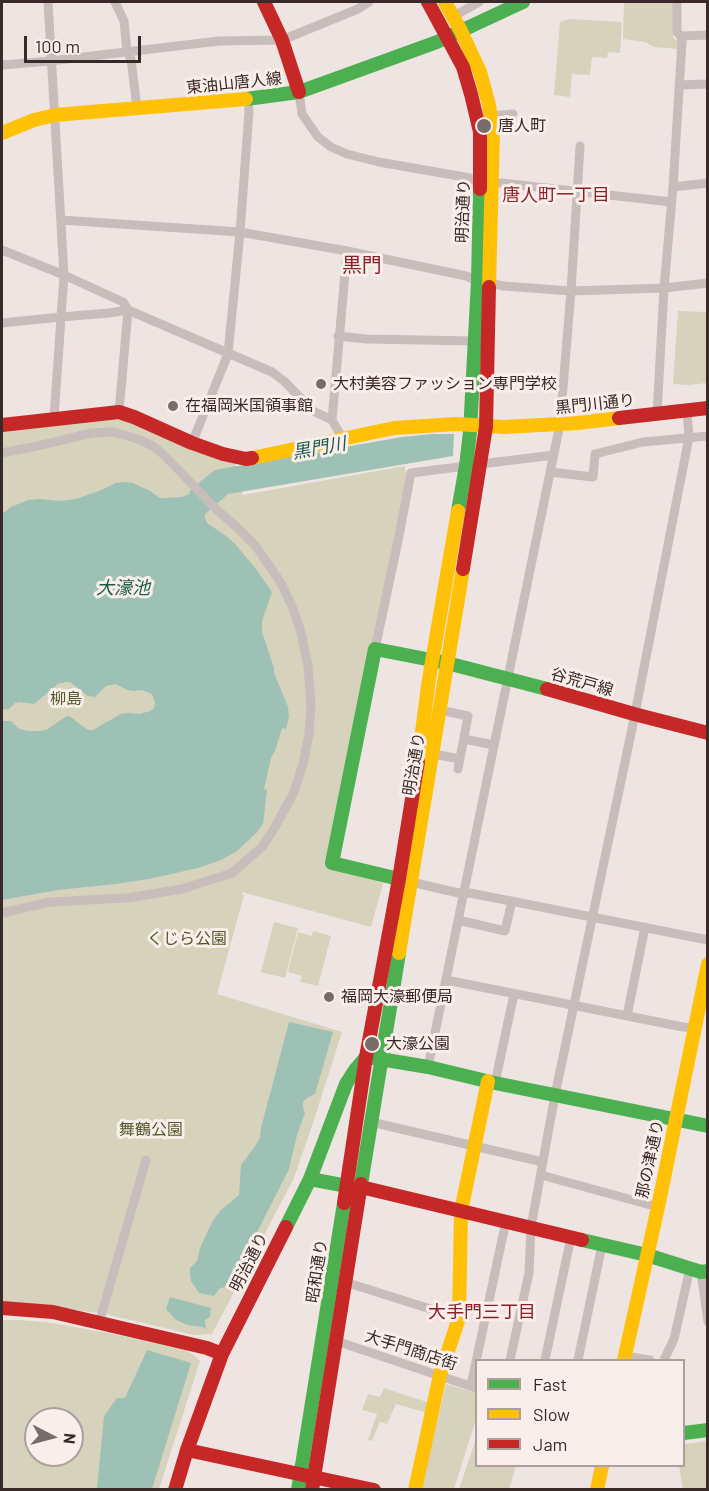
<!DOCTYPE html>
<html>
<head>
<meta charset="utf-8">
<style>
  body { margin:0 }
  #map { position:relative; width:709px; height:1491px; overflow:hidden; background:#eee5e3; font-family:Barlow,sans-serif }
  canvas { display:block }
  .frame { position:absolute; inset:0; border:3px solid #392929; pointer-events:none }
  .legend { position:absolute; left:475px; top:1359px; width:210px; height:108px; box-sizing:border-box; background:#faeeea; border:2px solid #ad9f9d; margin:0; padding:8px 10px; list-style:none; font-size:18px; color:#392929 }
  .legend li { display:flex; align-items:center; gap:12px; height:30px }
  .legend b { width:30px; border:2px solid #ad9f9d }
  .north { position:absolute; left:24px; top:1407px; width:60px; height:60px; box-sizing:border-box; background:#faeeea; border:2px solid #ad9f9d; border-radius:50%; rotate:96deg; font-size:16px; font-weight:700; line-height:24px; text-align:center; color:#392929 }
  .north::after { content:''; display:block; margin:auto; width:21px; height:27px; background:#786b6a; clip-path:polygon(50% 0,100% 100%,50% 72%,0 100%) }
  .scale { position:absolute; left:24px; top:36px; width:117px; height:27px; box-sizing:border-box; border:3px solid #392929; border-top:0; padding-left:8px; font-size:18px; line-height:21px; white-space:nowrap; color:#392929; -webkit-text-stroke:4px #faeeea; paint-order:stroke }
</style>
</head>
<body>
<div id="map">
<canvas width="709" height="1491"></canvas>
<div class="frame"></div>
<ul class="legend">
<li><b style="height:8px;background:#4caf50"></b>Fast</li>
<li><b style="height:8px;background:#ffc107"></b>Slow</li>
<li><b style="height:8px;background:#c62828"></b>Jam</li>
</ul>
<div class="north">N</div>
<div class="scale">100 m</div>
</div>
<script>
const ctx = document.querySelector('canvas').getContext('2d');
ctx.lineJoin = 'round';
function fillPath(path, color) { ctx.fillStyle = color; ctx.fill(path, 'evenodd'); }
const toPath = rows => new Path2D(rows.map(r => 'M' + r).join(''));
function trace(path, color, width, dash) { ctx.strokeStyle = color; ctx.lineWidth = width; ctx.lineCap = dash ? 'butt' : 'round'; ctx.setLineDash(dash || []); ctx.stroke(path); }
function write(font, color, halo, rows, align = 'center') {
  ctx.font = font + ' Barlow,"Noto Sans JP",sans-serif'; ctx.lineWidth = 6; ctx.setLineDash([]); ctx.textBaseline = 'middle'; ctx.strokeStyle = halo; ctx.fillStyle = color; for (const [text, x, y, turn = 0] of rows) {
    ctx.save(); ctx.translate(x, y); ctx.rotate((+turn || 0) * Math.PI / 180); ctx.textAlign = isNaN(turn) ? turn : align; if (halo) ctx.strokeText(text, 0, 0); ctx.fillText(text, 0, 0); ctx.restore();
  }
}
fillPath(toPath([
  [624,2,674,2,673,37,678,42,678,49,654,47,645,42,623,39],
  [569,19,622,22,620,53,608,52,607,58,592,57,590,75,572,74,570,97,554,95,560,22],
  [678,311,707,312,707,383,689,385,673,384],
  [123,418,235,462,243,495,405,466,406,475,396,537,328,867,383,883,371,927,242,892,242,894,244,895,217,994,342,1032,314,1120,294,1178,212,1334,194,1335,101,1313,54,1308,2,1304,2,427,114,419,122,420],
  [274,922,298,928,285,978,261,972],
  [313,931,331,936,318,986,300,982,302,976,288,972,298,932,312,936],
  [2,1320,20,1320,53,1323,113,1334,184,1350,191,1353,200,1361,159,1489,2,1489],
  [36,1419,72,1419,72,1455,36,1455],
  [446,1384,476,1393,476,1419,454,1489,421,1490],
  [384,1388,430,1403,427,1413,396,1404,387,1424,380,1422,372,1441,368,1440,377,1414,362,1410,368,1394,380,1397],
  [476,1439,476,1466,516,1466,509,1489,459,1489],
  [707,1441,707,1489,683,1489,679,1466,684,1466,684,1444]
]), '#d6d2bc');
fillPath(toPath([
  [433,434,454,434,453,456,228,494,205,514,205,518,207,523,226,536,235,544,256,569,272,592,262,621,262,632,274,668,274,673,288,707,289,716,286,729,282,728,275,751,271,758,264,789,267,790,263,824,257,832,237,851,221,860,198,868,149,879,115,884,58,890,2,900,2,717,2,721,11,721,18,728,27,731,39,731,46,730,67,716,71,717,81,725,88,730,93,730,121,714,128,713,140,714,150,711,154,708,155,702,152,694,142,690,134,691,127,690,116,684,106,686,95,697,88,696,70,682,65,682,58,684,34,704,19,702,15,703,9,709,2,710,2,514,11,507,28,500,40,499,59,501,76,499,99,491,116,483,124,482,133,483,150,491,160,498,167,498,182,497,189,494,190,491,201,481,215,470,402,437],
  [289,1022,333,1032,315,1094,307,1098,303,1102,303,1108,305,1113,297,1135,289,1169,242,1262,233,1270,227,1286,219,1289,214,1296,199,1293,191,1281,190,1274,190,1268,197,1261,200,1248,212,1222,220,1211,239,1195,241,1165,256,1145,260,1138,261,1128],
  [170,1297,211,1308,210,1317,205,1320,206,1329,202,1327,188,1325,176,1320,166,1309],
  [147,1350,191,1363,152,1489,97,1489,104,1416,117,1398,125,1398]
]), '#9ec1b6');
trace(toPath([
  [48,2,64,275,54,418],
  [115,2,124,21,127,52,131,59,137,108],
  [454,16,479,2],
  [681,36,708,35],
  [2,65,50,61,219,41,282,40,358,9,369,2],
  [679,85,708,84],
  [299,92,302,114,318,137,331,147,347,154,379,162,470,178,480,183,502,183,671,202],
  [491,116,513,114],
  [673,187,708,183],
  [61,220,240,232,347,251,466,276,478,281,504,286,571,291,664,288,708,283],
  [2,250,64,275,123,302,128,310,119,412],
  [2,323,61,317,109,313,128,310,272,372,284,381,313,411,332,420,343,439],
  [338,336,366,339,475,341],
  [657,414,664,288,673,187,682,42,681,36,677,32,677,2],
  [332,420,347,251],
  [192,443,228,354,240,232,249,112,248,99],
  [2,453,37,446,91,433,113,432,141,440,154,447,164,455,218,511,238,528,255,545,281,583,292,606,301,632,308,666,311,706,309,734,303,764,294,792,275,827,262,847,232,873,182,889,126,898,50,902,2,913],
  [481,464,554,455],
  [550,472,593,477,595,454,643,442,708,436],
  [375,649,398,541,411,473,466,466],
  [440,710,468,716,458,769],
  [464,739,494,745],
  [433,754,460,759],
  [411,882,463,894,470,893,708,940],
  [458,920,505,931,512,901],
  [446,980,683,1027,695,1028],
  [627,1016,645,927],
  [428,1067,560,424,571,291,580,146],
  [495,1083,514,994],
  [371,1122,543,1162],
  [541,1175,658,1207],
  [701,1272,708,1322],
  [345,1282,459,1318],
  [99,1323,146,1160],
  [336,1341,476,1388],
  [625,1356,650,1360],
  [510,1360,529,1273,531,1227,555,1095,633,724,689,437,687,411],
  [545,1360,571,1237],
  [578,1360,602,1245],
  [664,1360,674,1339,690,1268],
  [471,1385,506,1221]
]), '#c8bdbb', 9);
trace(toPath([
  [246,99,299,92,437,42,523,2],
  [458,511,466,466,470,432,478,281,480,189],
  [399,879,332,863,375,649,447,663,547,689],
  [374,1058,428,1067,495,1083,708,1126],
  [310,1179,347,1186],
  [361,1184,399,953],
  [286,1227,310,1179,346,1084,355,1070,366,1057],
  [582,1240,647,1255,701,1272,708,1271],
  [684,1433,708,1430],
  [298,1490,344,1203]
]), '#4caf50', 14);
trace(toPath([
  [445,2,461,31,480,72,489,105,493,131,489,287],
  [2,133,34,120,55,115,246,99],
  [252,458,394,428,456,424,504,427,578,423,619,418],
  [418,762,429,679,458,511],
  [399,953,463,569],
  [624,1360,658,1207,708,964],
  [415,1490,440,1375,459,1318,461,1211,488,1081],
  [597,1490,602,1466]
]), '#ffc107', 14);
trace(toPath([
  [264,2,282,40,299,92],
  [428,2,463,67,471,94,480,132,480,189],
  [619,418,708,408],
  [2,425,119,412,134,417,192,443,223,454,246,459,252,458],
  [463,569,486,427,489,287],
  [547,689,634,714,708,733],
  [361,1187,582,1240],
  [344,1203,366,1057,399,879,418,762],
  [2,1308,53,1312,207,1348,222,1354],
  [187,1450,374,1490],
  [175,1490,187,1450,222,1354,286,1227],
  [312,1490,361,1184]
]), '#c62828', 14);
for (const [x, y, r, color] of [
  [484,126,8,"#786b6a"],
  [321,384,6,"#786b6a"],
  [173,406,6,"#786b6a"],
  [329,997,6,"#786b6a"],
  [372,1044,8,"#786b6a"]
]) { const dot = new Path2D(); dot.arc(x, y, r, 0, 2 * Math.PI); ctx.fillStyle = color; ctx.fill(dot); trace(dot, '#faeeea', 2); }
write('16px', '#392929', '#faeeea', [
  ["東油山唐人線",234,83,-6],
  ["明治通り",463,211,-88],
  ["黒門川通り",595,404,-6],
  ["谷荒戸線",582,682,16],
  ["明治通り",414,764,-80],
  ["那の津通り",650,1159,-78],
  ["明治通り",249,1262,-63],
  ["昭和通り",317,1271,-81],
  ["大手門商店街",411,1350,18]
]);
write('16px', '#392929', '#faeeea', [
  ["唐人町",498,126],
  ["大村美容ファッション専門学校",333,384],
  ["在福岡米国領事館",185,406],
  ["福岡大濠郵便局",341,997],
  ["大濠公園",386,1044]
], 'left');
write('16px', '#55582c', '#faeeea', [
  ["柳島",66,699],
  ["くじら公園",187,939],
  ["舞鶴公園",151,1130]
]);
write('18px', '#892028', '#faeeea', [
  ["唐人町一丁目",556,195],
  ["大手門三丁目",482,1312]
]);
write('italic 18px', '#1d5b4c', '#faeeea', [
  ["黒門川",319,448,-10],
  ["大濠池",123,588]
]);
write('20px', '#892028', '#faeeea', [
  ["黒門",362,265]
]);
</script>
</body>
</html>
